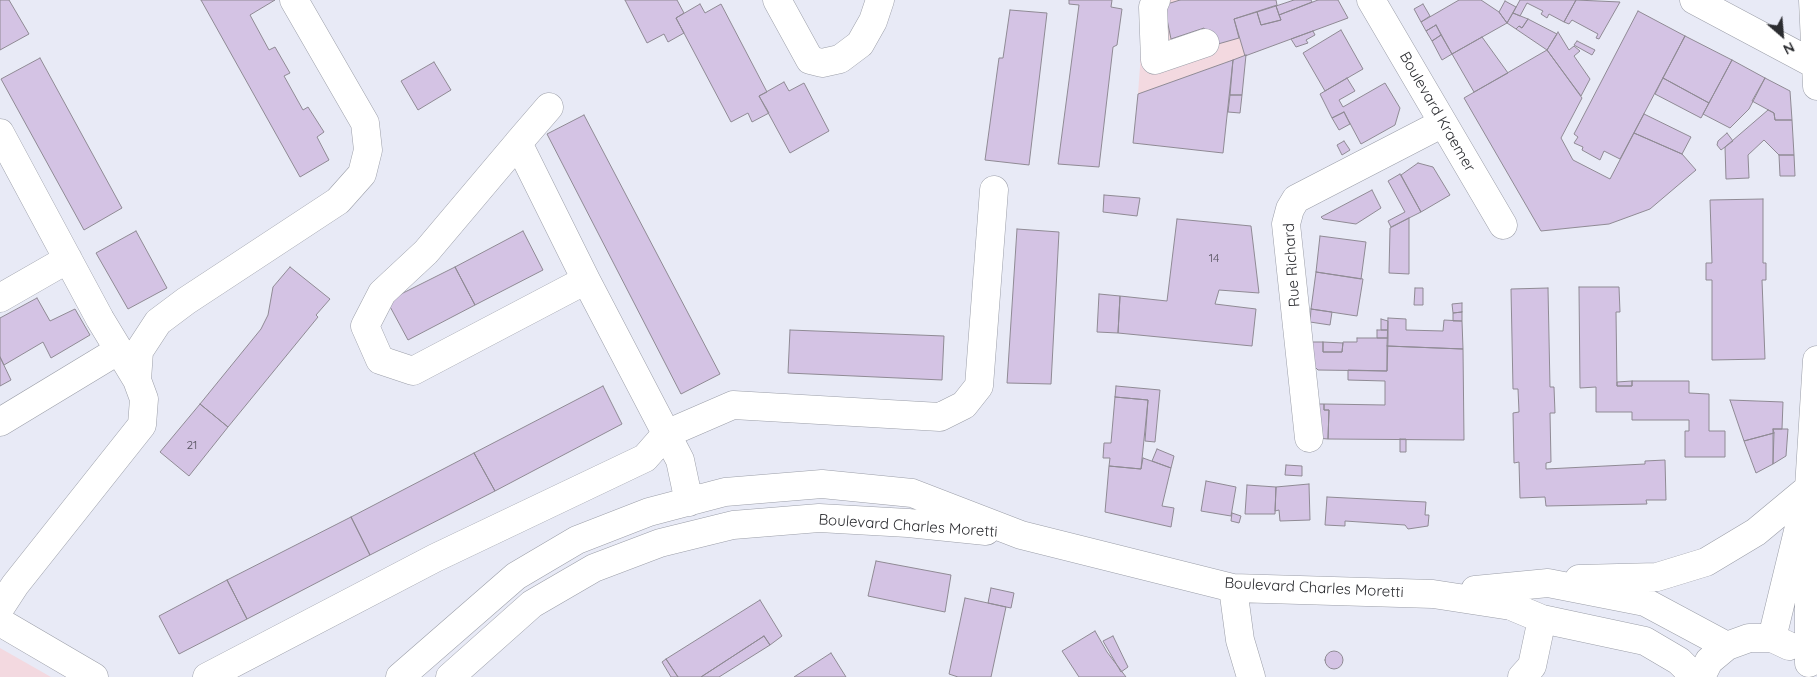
<!DOCTYPE html>
<html>
<head>
<meta charset="utf-8">
<style>
  body { margin:0 }
  #map { position:relative; width:1817px; height:677px; overflow:hidden; background:#e8eaf6; font-family:Quicksand,sans-serif }
  canvas { display:block }
  .north { position:absolute; left:1757px; top:10px; width:50px; height:50px; -webkit-text-stroke:4px #fff; paint-order:stroke; rotate:153deg; font-size:14px; font-weight:700; line-height:20px; text-align:center; color:#2b2c30 }
  .north::after { content:''; display:block; margin:auto; width:18px; height:22px; background:#2b2c30; clip-path:polygon(50% 0,100% 100%,50% 72%,0 100%) }
</style>
</head>
<body>
<div id="map">
<canvas width="1817" height="677"></canvas>
<div class="north">N</div>
</div>
<script>
const ctx = document.querySelector('canvas').getContext('2d');
ctx.lineJoin = 'round';
function fillPath(path, color) { ctx.fillStyle = color; ctx.fill(path, 'evenodd'); }
const toPath = rows => new Path2D(rows.map(r => 'M' + r).join(''));
function trace(path, color, width, dash) { ctx.strokeStyle = color; ctx.lineWidth = width; ctx.lineCap = dash ? 'butt' : 'round'; ctx.setLineDash(dash || []); ctx.stroke(path); }
function write(font, color, halo, rows, align = 'center') {
  ctx.font = font + ' Quicksand,sans-serif'; ctx.lineWidth = 4; ctx.setLineDash([]); ctx.textBaseline = 'middle'; ctx.strokeStyle = halo; ctx.fillStyle = color; for (const [text, x, y, turn = 0] of rows) {
    ctx.save(); ctx.translate(x, y); ctx.rotate((+turn || 0) * Math.PI / 180); ctx.textAlign = isNaN(turn) ? turn : align; if (halo) ctx.strokeText(text, 0, 0); ctx.fillText(text, 0, 0); ctx.restore();
  }
}
fillPath(toPath([
  [1140,0,1276,0,1277,5,1234,19,1245,56,1138,94,1144,12],
  [0,648,51,677,0,677]
]), '#f3d9e0');
const building = toPath([
  [0,0,9,0,29,34,0,50,0,0],
  [201,0,275,0,250,15,269,50,275,47,290,73,284,76,303,110,308,107,324,132,317,137,329,160,300,177,201,0],
  [625,0,677,0,684,13,676,18,684,33,668,42,664,34,647,43,625,0],
  [1069,0,1112,0,1111,7,1122,9,1117,45,1113,47,1099,167,1058,164,1079,5,1069,4,1069,0],
  [1180,0,1276,0,1277,5,1234,19,1239,38,1211,46,1204,28,1171,39,1164,5,1180,0],
  [1294,0,1311,0,1312,2,1279,15,1276,6,1294,0],
  [1318,0,1338,0,1348,18,1245,56,1234,19,1257,12,1261,25,1281,20,1279,15,1318,0],
  [1459,0,1481,0,1499,12,1507,23,1452,54,1436,25,1426,31,1421,22,1459,0],
  [1520,0,1576,0,1564,22,1549,14,1547,18,1541,14,1543,11,1527,3,1520,16,1513,13,1520,0],
  [1576,0,1620,2,1599,39,1596,38,1598,34,1572,20,1569,24,1564,22,1576,0],
  [1505,1,1516,7,1507,23,1499,12,1505,1],
  [700,4,705,13,721,4,767,92,759,96,769,113,752,122,748,113,731,122,676,18,700,4],
  [1423,4,1430,16,1421,22,1414,9,1423,4],
  [1276,6,1281,20,1261,25,1257,12,1276,6],
  [1010,10,1047,13,1029,165,985,160,999,58,1003,58,1010,10],
  [1638,11,1685,36,1620,159,1604,151,1600,160,1582,150,1583,147,1574,143,1578,137,1574,134,1638,11],
  [1513,13,1528,19,1522,28,1519,26,1516,29,1507,23,1513,13],
  [1528,19,1557,34,1547,50,1516,29,1519,26,1522,28,1528,19],
  [1436,25,1441,35,1432,41,1426,31,1436,25],
  [1341,30,1363,69,1325,91,1303,53,1341,30],
  [1313,31,1315,35,1306,40,1308,43,1296,47,1291,39,1313,31],
  [1558,32,1569,50,1574,46,1580,51,1574,56,1590,79,1581,96,1547,50,1558,32],
  [1441,35,1452,54,1442,60,1432,41,1441,35],
  [1685,36,1732,60,1709,103,1663,78,1685,36],
  [1482,37,1508,73,1474,92,1452,54,1482,37],
  [1577,41,1595,50,1592,55,1574,45,1577,41],
  [1547,50,1582,98,1561,138,1573,160,1610,179,1634,133,1682,154,1696,170,1650,209,1609,224,1541,231,1464,98,1547,50],
  [1246,55,1242,95,1230,95,1233,60,1246,55],
  [40,58,122,208,84,230,1,79,40,58],
  [1233,60,1223,153,1133,143,1138,94,1233,60],
  [1732,60,1765,78,1749,109,1730,128,1703,114,1732,60],
  [434,62,451,90,418,110,401,81,434,62],
  [1347,78,1355,91,1339,100,1343,107,1385,83,1400,108,1395,125,1361,144,1344,112,1332,118,1320,94,1347,78],
  [1663,78,1709,103,1701,118,1655,94,1663,78],
  [1765,78,1790,91,1792,120,1775,120,1774,113,1752,101,1765,78],
  [784,82,789,91,804,83,829,131,790,153,759,96,784,82],
  [1230,95,1242,95,1240,113,1228,112,1230,95],
  [1768,110,1774,113,1775,120,1792,120,1794,155,1779,155,1764,140,1748,155,1749,178,1726,179,1725,147,1768,110],
  [1344,112,1350,124,1339,130,1332,118,1344,112],
  [1644,114,1691,137,1682,154,1634,133,1644,114],
  [584,115,720,374,681,394,547,134,584,115],
  [1727,133,1733,141,1721,150,1717,145,1718,141,1727,133],
  [1344,141,1350,150,1342,155,1337,145,1344,141],
  [1779,155,1794,155,1795,176,1780,176,1779,155],
  [1418,163,1433,167,1450,195,1421,212,1401,175,1418,163],
  [1400,174,1421,212,1391,227,1388,221,1405,212,1388,181,1400,174],
  [1372,190,1381,208,1356,224,1323,219,1321,217,1372,190],
  [1104,195,1140,198,1137,216,1103,212,1104,195],
  [1763,199,1763,263,1766,263,1766,280,1762,280,1765,359,1712,360,1712,280,1706,280,1706,263,1712,263,1710,200,1763,199],
  [1409,218,1409,274,1389,273,1390,228,1409,218],
  [1177,219,1251,226,1259,293,1219,290,1215,304,1256,309,1252,346,1118,333,1120,296,1167,301,1177,219],
  [1017,229,1059,232,1051,384,1007,383,1017,229],
  [136,231,167,288,128,309,96,253,136,231],
  [523,231,543,270,475,305,455,267,523,231],
  [1320,236,1366,242,1361,279,1316,272,1320,236],
  [290,267,330,299,316,315,318,317,228,427,200,404,261,329,268,315,273,287,290,267],
  [455,267,475,305,408,340,387,301,455,267],
  [1316,272,1363,279,1357,316,1311,309,1316,272],
  [1579,287,1619,287,1620,312,1616,312,1617,386,1632,386,1632,381,1689,381,1689,393,1709,394,1709,431,1725,431,1725,457,1685,457,1685,431,1689,431,1689,420,1632,420,1632,412,1596,412,1596,387,1580,388,1579,287],
  [1415,288,1423,288,1423,305,1414,305,1415,288],
  [1548,288,1550,387,1554,387,1555,413,1550,413,1551,462,1546,463,1546,469,1645,464,1645,461,1665,460,1666,500,1646,500,1647,504,1546,506,1545,497,1520,498,1519,462,1514,463,1513,413,1519,412,1518,389,1513,389,1511,289,1548,288],
  [1099,294,1120,296,1118,333,1097,332,1099,294],
  [37,298,50,321,75,309,90,335,51,358,43,342,4,365,0,357,0,318,37,298],
  [1462,303,1462,312,1453,313,1452,304,1462,303],
  [1311,309,1332,312,1330,325,1310,322,1311,309],
  [1462,312,1462,321,1453,321,1453,313,1462,312],
  [1388,318,1406,319,1406,330,1443,331,1444,320,1462,321,1463,349,1387,346,1388,318],
  [1381,319,1388,321,1388,330,1381,330,1381,319],
  [790,330,944,336,942,380,788,373,790,330],
  [1377,330,1388,330,1388,338,1377,338,1377,330],
  [1357,338,1388,338,1387,371,1318,370,1309,361,1306,342,1323,342,1323,352,1342,352,1343,342,1357,342,1357,338],
  [1323,342,1343,343,1342,352,1323,352,1323,342],
  [1387,346,1463,349,1464,440,1328,439,1329,410,1324,410,1324,404,1385,405,1385,381,1348,380,1348,370,1387,371,1387,346],
  [0,357,11,380,0,386,0,357],
  [1632,381,1632,386,1617,386,1617,382,1632,381],
  [603,386,622,424,495,491,474,453,603,386],
  [1116,386,1160,390,1155,442,1145,441,1148,400,1115,397,1116,386],
  [1115,397,1148,400,1141,469,1109,466,1110,458,1103,458,1104,443,1111,443,1115,397],
  [1730,400,1783,402,1782,429,1773,429,1774,433,1744,441,1730,400],
  [200,404,228,427,189,476,160,452,200,404],
  [1313,404,1324,404,1324,410,1329,410,1328,439,1317,438,1313,404],
  [1773,429,1788,429,1786,456,1773,464,1773,429],
  [1774,433,1773,464,1756,473,1744,441,1774,433],
  [1400,439,1406,439,1406,452,1400,452,1400,439],
  [1157,449,1174,456,1171,468,1152,461,1157,449],
  [474,453,495,491,370,555,351,517,474,453],
  [1143,458,1171,468,1162,506,1174,508,1171,527,1105,512,1109,466,1141,469,1143,458],
  [1286,465,1302,466,1302,476,1285,475,1286,465],
  [1206,481,1236,487,1231,516,1201,511,1206,481],
  [1309,484,1310,520,1280,521,1279,510,1275,511,1276,487,1309,484],
  [1247,485,1276,487,1275,514,1245,514,1247,485],
  [1327,497,1426,502,1425,515,1429,515,1428,526,1408,529,1405,525,1345,521,1345,526,1325,525,1327,497],
  [1232,513,1241,516,1239,523,1231,521,1232,513],
  [351,517,370,555,247,619,227,580,351,517],
  [876,561,951,575,945,612,868,596,876,561],
  [227,580,247,619,179,654,159,616,227,580],
  [991,588,1014,593,1011,608,988,603,991,588],
  [965,598,1006,607,991,677,958,677,949,674,965,598],
  [760,600,782,636,770,645,764,636,701,677,678,677,666,659,760,600],
  [1095,631,1107,652,1126,677,1079,677,1062,651,1095,631],
  [764,636,770,645,719,677,701,677,764,636],
  [1113,636,1128,667,1121,672,1103,641,1113,636],
  '1325 660a9 9 0 1 1 18 0a9 9 0 1 1-18 0Z',
  [831,653,846,677,794,677,831,653],
  [666,659,678,677,671,677,662,662,666,659]
]);
fillPath(building, '#d4c3e4');
trace(building, '#8f8a94', 1);
const minor = toPath([
  [777,0,810,60,822,63,840,59,860,44,873,21,880,0],
  [1156,0,1153,7,1155,60,1205,43],
  [1371,0,1503,225],
  [1694,0,1816,65],
  [1813,0,1817,86],
  [0,133,100,319,137,380],
  [518,143,549,107],
  [586,280,413,371,380,360,365,326,382,293,426,252,518,143,586,280,680,460,689,502],
  [0,298,68,259],
  [0,422,119,350],
  [1309,438,1286,224,1290,209,1296,199,1443,123],
  [1579,579,1657,577,1706,562,1756,532,1809,488],
  [1233,588,1240,640,1251,677],
  [1475,590,1548,583,1645,602,1727,646],
  [0,608,15,585,142,425,144,399,137,380,139,351,158,322,186,301,338,201,362,174,368,150,365,123,294,0],
  [0,622,94,677],
  [1772,638,1798,531],
  [1809,663,1809,488,1817,360],
  [207,677,435,558,645,458,666,434,733,405,940,417,964,405,979,386,994,190],
  [400,677,516,576,577,540,649,512,725,492,822,484,912,493,1021,535,1233,588,1433,594,1511,606,1542,619,1645,641,1679,661,1695,677],
  [450,677,532,604,594,568,660,543,733,525,819,518,908,523,986,531],
  [1522,677,1532,666,1542,619],
  [1701,677,1709,661,1727,646,1749,638,1772,638,1789,646]
]);
trace(minor, '#9b9ea8', 29);
trace(minor, '#fff', 28);
write('12px', '#55525d', null, [
  ["14",1214,258],
  ["21",192,445]
]);
write('15px', '#2b2c30', '#fff', [
  ["Boulevard Kraemer",1437,112,60],
  ["Rue Richard",1292,265,-94],
  ["Boulevard Charles Moretti",908,526,4],
  ["Boulevard Charles Moretti",1314,588,3]
]);
</script>
</body>
</html>
